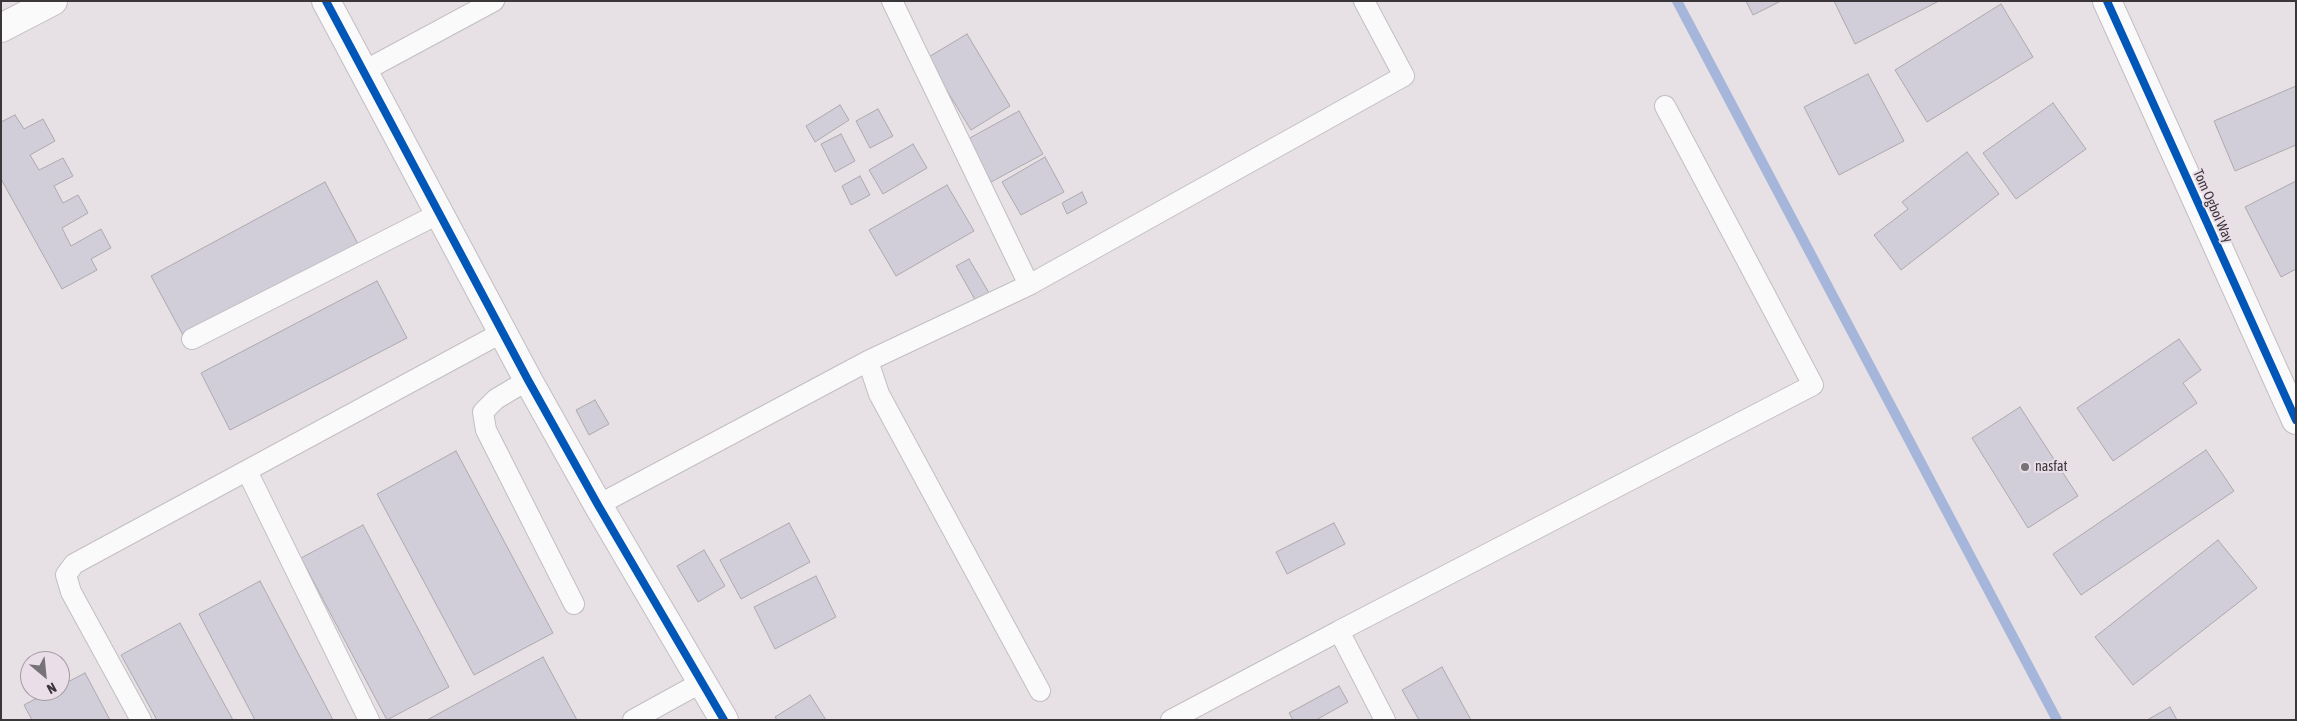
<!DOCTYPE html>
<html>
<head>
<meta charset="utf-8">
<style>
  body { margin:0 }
  #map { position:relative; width:2297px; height:721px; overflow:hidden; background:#e7e1e6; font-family:"Asap Condensed",sans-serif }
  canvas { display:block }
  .frame { position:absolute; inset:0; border:2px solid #3b363a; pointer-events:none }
  .north { position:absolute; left:20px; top:651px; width:50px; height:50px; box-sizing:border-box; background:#eadee8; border:1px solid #a49ba2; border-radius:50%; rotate:152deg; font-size:14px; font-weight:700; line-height:20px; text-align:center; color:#3b363a }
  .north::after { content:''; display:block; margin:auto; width:18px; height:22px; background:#777276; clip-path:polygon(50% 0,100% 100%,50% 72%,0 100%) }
</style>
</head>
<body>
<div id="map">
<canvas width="2297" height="721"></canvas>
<div class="frame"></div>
<div class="north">N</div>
</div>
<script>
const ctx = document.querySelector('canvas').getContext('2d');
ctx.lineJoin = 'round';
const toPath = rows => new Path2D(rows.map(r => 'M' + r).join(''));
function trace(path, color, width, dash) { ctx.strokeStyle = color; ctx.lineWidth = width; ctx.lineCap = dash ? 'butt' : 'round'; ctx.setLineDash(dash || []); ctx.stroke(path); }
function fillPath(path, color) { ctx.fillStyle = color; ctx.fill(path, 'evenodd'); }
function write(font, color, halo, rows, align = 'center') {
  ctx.font = font + ' "Asap Condensed",sans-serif'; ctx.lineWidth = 4; ctx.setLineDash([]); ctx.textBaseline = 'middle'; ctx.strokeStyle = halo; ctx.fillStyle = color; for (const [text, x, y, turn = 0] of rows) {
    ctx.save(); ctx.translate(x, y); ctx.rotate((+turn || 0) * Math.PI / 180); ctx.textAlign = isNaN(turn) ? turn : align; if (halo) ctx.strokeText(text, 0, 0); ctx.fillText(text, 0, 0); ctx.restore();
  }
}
trace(toPath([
  [1677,1,2057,720]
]), '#a5b6da', 10);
const building = toPath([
  [1746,1,1781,1,1753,15,1746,1],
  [1834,1,1939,1,1855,44,1834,1],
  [2001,4,2033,57,1927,122,1895,70,2001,4],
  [967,34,1010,106,971,130,927,58,967,34],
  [1868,74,1904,141,1839,175,1804,107,1868,74],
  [2296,86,2296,145,2235,171,2214,121,2296,86],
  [2053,103,2086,149,2016,199,1983,153,2053,103],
  [840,105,849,120,815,142,806,126,840,105],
  [878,109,893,136,870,148,856,121,878,109],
  [1019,111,1043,154,991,182,968,139,1019,111],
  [15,115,24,129,43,119,55,141,30,155,39,170,63,158,73,176,54,186,63,203,78,195,88,213,62,228,71,246,101,229,111,248,91,259,97,270,62,289,1,179,1,122,15,115],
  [841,134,855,161,835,172,821,144,841,134],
  [913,144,927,168,883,194,869,170,913,144],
  [1967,152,1999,194,1901,270,1874,235,1908,209,1902,202,1967,152],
  [1045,157,1064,192,1021,215,1002,182,1045,157],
  [860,176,870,195,851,205,842,186,860,176],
  [2296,181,2296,269,2281,277,2245,207,2296,181],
  [325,182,358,244,184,337,151,276,325,182],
  [947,185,974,231,896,276,869,230,947,185],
  [1082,192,1087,203,1067,214,1062,203,1082,192],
  [969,259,992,298,978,305,956,266,969,259],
  [377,281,407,338,230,430,201,373,377,281],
  [2179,339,2201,370,2183,383,2197,403,2113,461,2077,408,2179,339],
  [595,400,609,424,589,435,576,410,595,400],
  [2020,407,2078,496,2028,528,1972,438,2020,407],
  [2206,450,2234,491,2081,595,2053,554,2206,450],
  [456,451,553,633,474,675,377,494,456,451],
  [789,523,810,562,741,599,720,560,789,523],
  [1334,523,1345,544,1287,574,1276,552,1334,523],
  [363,525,449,687,387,720,301,558,363,525],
  [2218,540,2257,588,2133,685,2095,637,2218,540],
  [704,550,725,586,698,602,677,566,704,550],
  [816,576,836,617,775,649,754,607,816,576],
  [260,581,333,720,255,720,199,614,260,581],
  [180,623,233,720,157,720,121,655,180,623],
  [543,657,577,720,427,720,543,657],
  [1442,667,1471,720,1419,720,1402,690,1442,667],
  [85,673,110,720,32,720,24,705,50,691,60,691,60,686,85,673],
  [1339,686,1348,702,1316,720,1293,720,1289,713,1339,686],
  [810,695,826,720,777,720,775,717,810,695],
  [2170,707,2177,720,2147,720,2170,707]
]);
fillPath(building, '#d1cdd9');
trace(building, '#aca9ad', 1);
const service = toPath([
  [892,1,1029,285],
  [364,71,494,1],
  [192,339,440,213],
  [868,361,879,394,1040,691],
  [528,380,496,399,483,412,486,430,574,604],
  [247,471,369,720],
  [598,505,868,361,1029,285,1404,76,1364,1],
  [1339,631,1813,385,1665,106],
  [141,720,71,592,66,575,74,564,503,332],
  [633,720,702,682],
  [1171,720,1339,631,1385,720]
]);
const minor = toPath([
  [326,1,528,380,598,505,724,720],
  [2107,1,2296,420],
  [1,28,53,1]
]);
trace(service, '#c2bec2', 22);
trace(minor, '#c2bec2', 30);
trace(service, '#fbfafb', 20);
trace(minor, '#fbfafb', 28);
trace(toPath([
  [326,1,528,380,598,505,724,720],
  [2107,1,2296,420]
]), '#0057b8', 8);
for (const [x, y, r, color] of [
  [2025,467,5,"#777276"]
]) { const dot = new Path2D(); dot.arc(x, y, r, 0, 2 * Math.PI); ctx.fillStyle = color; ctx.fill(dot); trace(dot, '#eadee8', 2); }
write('14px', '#3b363a', '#eadee8', [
  ["Tom Ogboi Way",2213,206,66]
]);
write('14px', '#3b363a', '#eadee8', [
  ["nasfat",2035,467]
], 'left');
</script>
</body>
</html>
